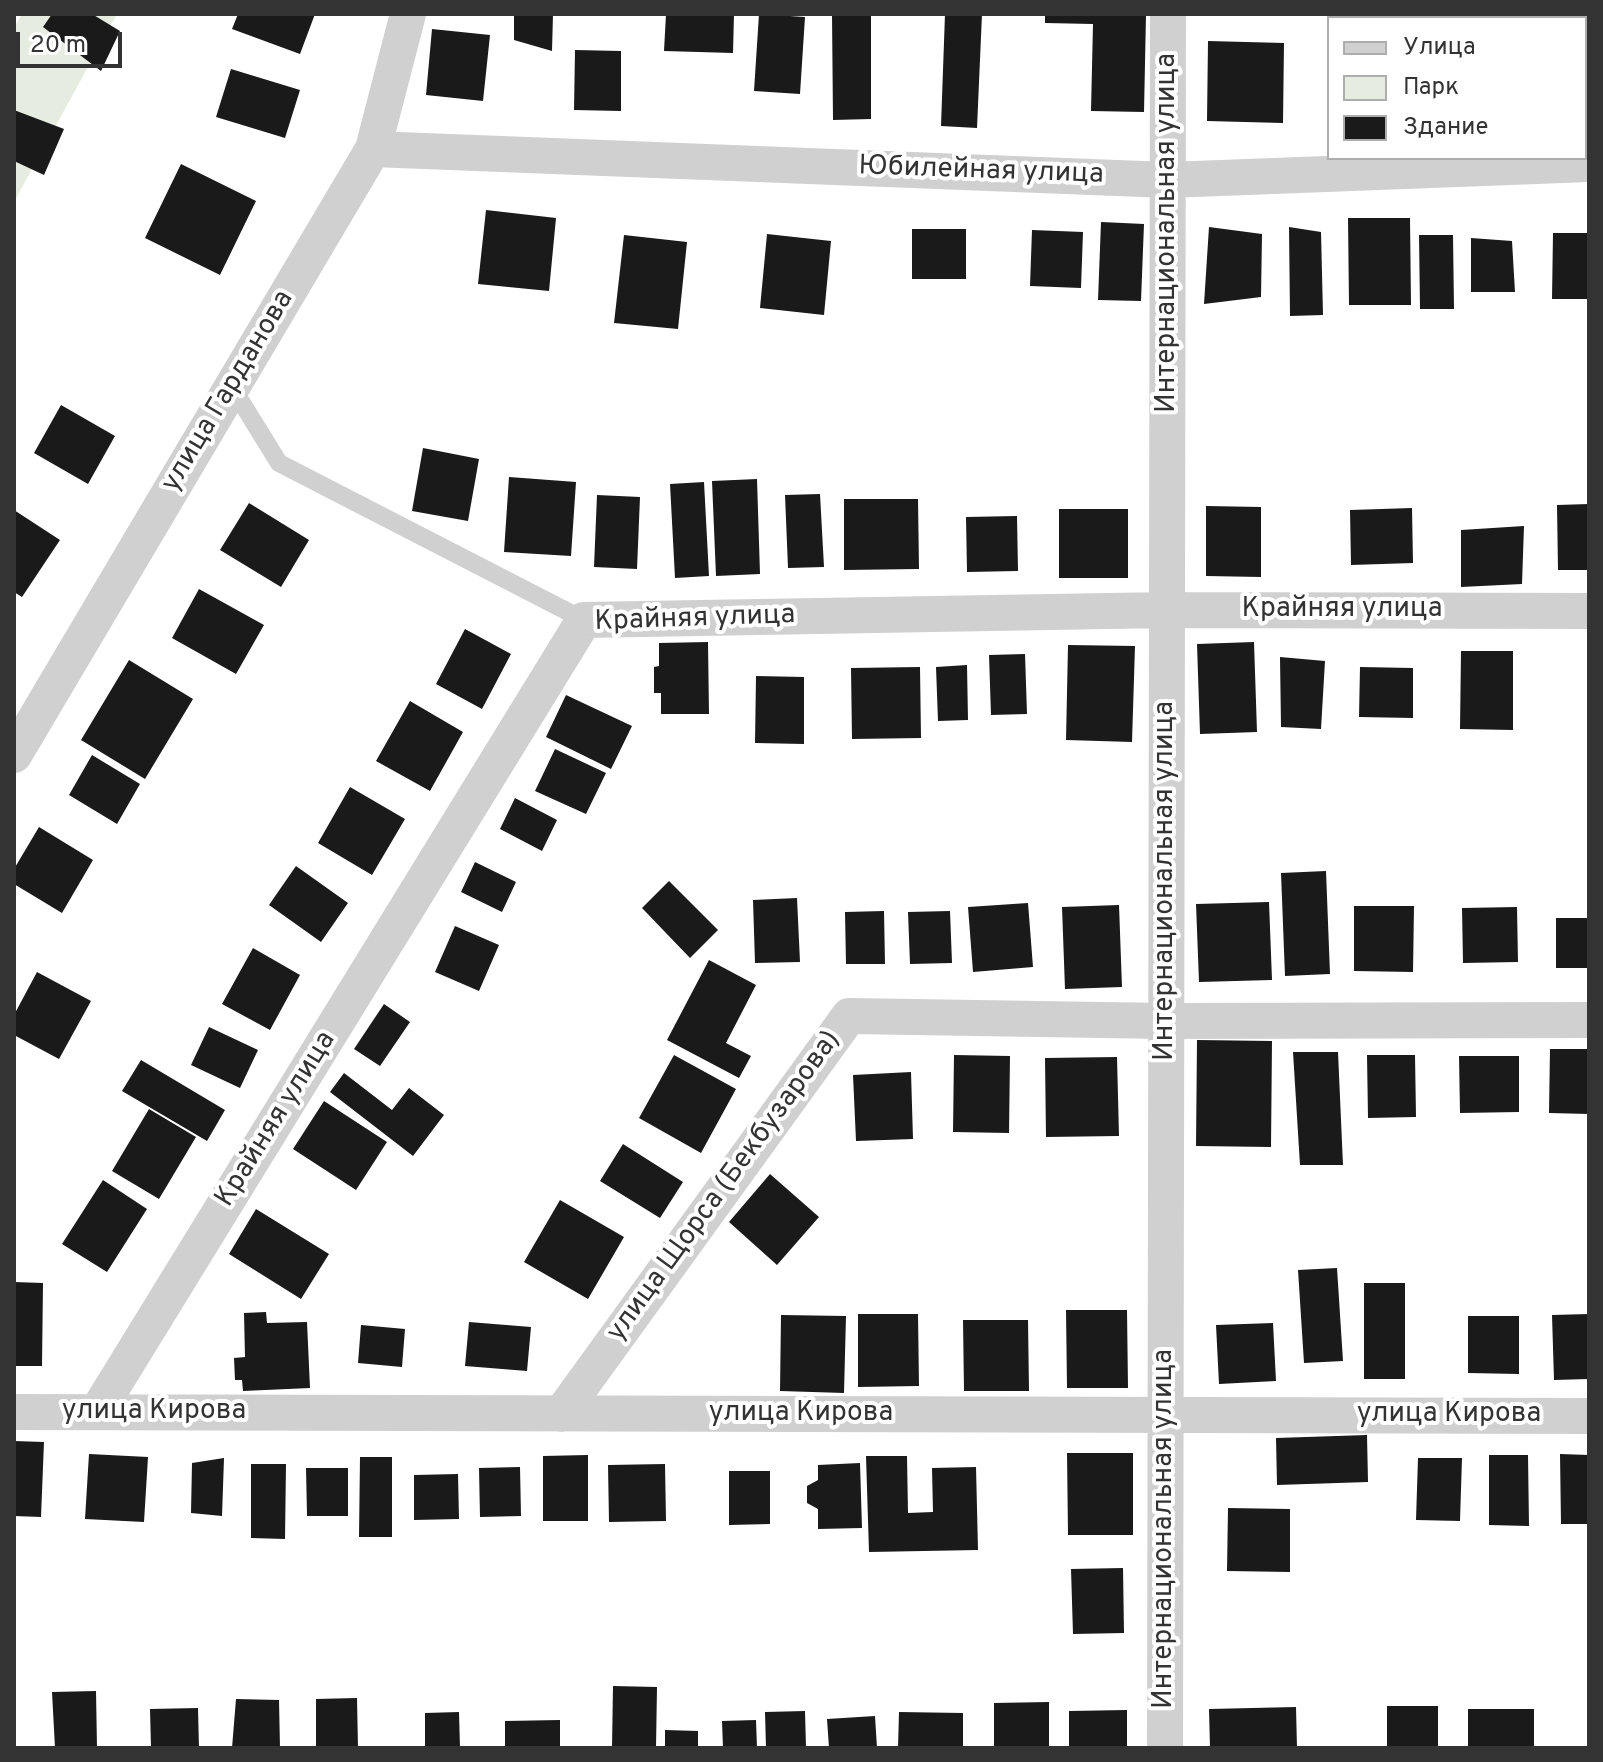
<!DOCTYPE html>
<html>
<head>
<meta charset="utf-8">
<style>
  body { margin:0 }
  #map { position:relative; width:1603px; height:1762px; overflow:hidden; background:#fff; font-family:Overpass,sans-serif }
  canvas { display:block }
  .frame { position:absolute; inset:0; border:16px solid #333; pointer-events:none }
  .legend { position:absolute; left:1327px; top:16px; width:260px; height:144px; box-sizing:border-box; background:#fff; border:2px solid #adadad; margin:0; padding:10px 14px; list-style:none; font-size:24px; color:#333 }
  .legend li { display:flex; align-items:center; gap:16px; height:40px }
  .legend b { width:40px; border:2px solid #adadad }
  .scale { position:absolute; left:16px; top:32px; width:106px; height:36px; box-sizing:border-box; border:4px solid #333; border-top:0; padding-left:10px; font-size:24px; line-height:28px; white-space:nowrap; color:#333; -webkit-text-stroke:6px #fff; paint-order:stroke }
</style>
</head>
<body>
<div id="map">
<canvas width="1603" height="1762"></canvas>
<div class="frame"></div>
<ul class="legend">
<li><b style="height:10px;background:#d0d0d0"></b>Улица</li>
<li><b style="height:22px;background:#e6ecdf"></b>Парк</li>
<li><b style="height:22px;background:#1a1a1a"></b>Здание</li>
</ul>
<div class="scale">20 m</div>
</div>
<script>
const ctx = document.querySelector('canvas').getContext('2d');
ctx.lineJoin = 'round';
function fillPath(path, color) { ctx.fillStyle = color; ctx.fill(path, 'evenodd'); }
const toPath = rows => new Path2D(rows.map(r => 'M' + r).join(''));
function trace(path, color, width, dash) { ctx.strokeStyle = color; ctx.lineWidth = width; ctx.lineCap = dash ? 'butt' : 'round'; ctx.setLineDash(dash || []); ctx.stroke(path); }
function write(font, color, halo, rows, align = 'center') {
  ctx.font = font + ' Overpass,sans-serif'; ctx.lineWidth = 8; ctx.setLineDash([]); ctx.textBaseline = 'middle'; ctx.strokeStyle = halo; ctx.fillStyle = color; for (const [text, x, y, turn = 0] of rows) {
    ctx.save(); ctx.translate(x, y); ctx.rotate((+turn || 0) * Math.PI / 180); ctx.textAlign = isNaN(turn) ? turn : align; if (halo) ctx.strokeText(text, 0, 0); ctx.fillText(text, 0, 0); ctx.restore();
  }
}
fillPath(toPath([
  [22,14,117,14,14,202,14,28]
]), '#e6ecdf');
fillPath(toPath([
  [52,14,92,14,120,31,101,71,43,27],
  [238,14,315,14,300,54,232,29],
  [514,14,553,14,552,51,514,40],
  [666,14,734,14,733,53,664,51],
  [759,14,805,17,800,94,754,91],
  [832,14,871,14,871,119,833,120],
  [945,14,982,14,977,128,941,126],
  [1045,14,1146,14,1144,112,1091,111,1093,24,1045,23],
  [432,29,490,35,483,101,426,95],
  [1208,41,1284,43,1283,123,1207,121],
  [575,50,621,51,621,111,574,110],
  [1585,61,1589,61,1589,125,1585,125],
  [231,69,300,90,285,138,216,117],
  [14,110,64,129,44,175,14,161],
  [181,164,256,201,220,275,145,238],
  [486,210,556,218,549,291,478,284],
  [1348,218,1410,218,1411,305,1349,305],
  [1101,222,1144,224,1141,301,1098,300],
  [1209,227,1262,234,1261,297,1204,304],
  [1289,227,1321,232,1323,315,1290,316],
  [912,229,966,229,966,279,912,279],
  [1032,230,1083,232,1081,288,1030,286],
  [1553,233,1589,233,1589,299,1552,299],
  [767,234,831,241,824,315,760,308],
  [624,235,687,242,678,329,614,323],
  [1419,235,1453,235,1454,309,1420,309],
  [1471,238,1512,241,1515,292,1471,292],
  [61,405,115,436,88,484,34,453],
  [423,448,479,459,468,521,412,511],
  [509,477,576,482,571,556,504,552],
  [757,479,760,574,716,576,712,481],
  [704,482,709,576,675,578,670,484],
  [820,494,824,567,788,568,785,495],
  [597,495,640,497,637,569,594,567],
  [844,499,918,499,919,569,844,570],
  [249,503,309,540,281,587,220,550],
  [1589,504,1589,570,1558,570,1557,505],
  [1206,506,1261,507,1261,577,1206,576],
  [1412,508,1413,563,1351,565,1350,510],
  [1059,509,1128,509,1128,578,1059,578],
  [14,510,60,540,22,597,14,592],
  [1017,516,1018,571,967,572,966,517],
  [1524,526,1522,584,1461,587,1461,530],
  [199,589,264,625,236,674,172,638],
  [465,629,511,654,482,709,436,684],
  [708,642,709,714,661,714,661,693,654,693,654,667,659,666,659,643],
  [1254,642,1257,732,1200,734,1197,644],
  [1068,645,1135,646,1132,742,1066,740],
  [1461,651,1513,651,1513,730,1460,729],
  [1025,654,1027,714,991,715,989,655],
  [1280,657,1325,661,1321,729,1281,727],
  [129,660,193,699,145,779,81,740],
  [967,665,968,720,938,721,936,667],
  [920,667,921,738,852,739,851,668],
  [1360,667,1413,668,1413,718,1359,717],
  [756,676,804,677,804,744,755,743],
  [566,695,632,726,611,769,546,737],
  [410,701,463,732,430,791,376,761],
  [555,749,606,773,586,814,535,791],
  [92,755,140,784,117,824,69,795],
  [350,787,405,819,372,875,318,843],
  [515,798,557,820,542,851,500,829],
  [39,827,93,860,62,913,14,884,14,869],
  [475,862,516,882,502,912,461,892],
  [296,866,348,903,321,942,269,905],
  [1326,871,1330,974,1285,976,1281,873],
  [669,881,718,930,690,958,642,908],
  [797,898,800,962,755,963,753,900],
  [1269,902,1272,980,1199,982,1196,904],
  [1028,903,1033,967,973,972,968,907],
  [1119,905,1122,987,1065,989,1062,907],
  [1354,906,1414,906,1413,972,1354,971],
  [1517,907,1518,962,1463,963,1462,908],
  [884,911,885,964,846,964,845,912],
  [950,911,952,963,910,964,908,912],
  [1556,918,1589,918,1589,968,1556,968],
  [455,926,499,945,479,991,435,972],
  [253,948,300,975,270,1030,222,1004],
  [709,960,756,985,726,1043,751,1056,739,1078,667,1040],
  [37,972,91,1001,59,1059,14,1035,14,1015],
  [384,1004,410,1022,380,1066,354,1049],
  [209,1027,258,1050,240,1088,191,1065],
  [1197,1040,1272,1041,1271,1147,1196,1146],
  [1550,1049,1589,1049,1589,1114,1549,1113],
  [1293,1052,1338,1052,1343,1165,1300,1165],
  [674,1055,736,1089,701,1153,639,1118],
  [954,1055,1010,1056,1009,1133,953,1132],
  [1367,1055,1415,1055,1416,1117,1368,1118],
  [1459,1056,1519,1056,1519,1112,1460,1113],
  [1117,1057,1119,1136,1046,1137,1045,1058],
  [141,1060,225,1110,207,1141,122,1091],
  [911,1072,913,1139,856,1141,853,1075],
  [344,1073,392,1110,409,1088,444,1115,413,1156,330,1092],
  [324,1101,387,1142,356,1190,293,1149],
  [149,1109,196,1137,159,1199,112,1171],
  [623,1144,683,1182,660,1218,600,1181],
  [770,1174,819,1217,777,1265,729,1222],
  [103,1180,147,1209,107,1272,62,1244],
  [560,1200,624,1237,588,1299,524,1262],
  [256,1209,329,1254,301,1299,229,1254],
  [1337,1268,1343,1361,1304,1363,1298,1270],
  [14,1282,43,1283,42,1366,14,1366],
  [1364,1283,1405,1283,1405,1379,1364,1379],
  [1066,1310,1127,1310,1128,1388,1067,1388],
  [266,1312,267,1323,307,1322,310,1388,243,1391,242,1380,235,1380,234,1358,245,1357,244,1313],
  [858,1314,918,1314,919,1386,858,1387],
  [1589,1314,1589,1379,1554,1380,1552,1315],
  [781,1315,846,1316,844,1393,780,1391],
  [1468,1316,1519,1316,1519,1374,1468,1373],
  [963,1320,1028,1320,1029,1391,964,1391],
  [469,1322,531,1327,527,1371,465,1366],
  [1273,1323,1276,1381,1219,1384,1216,1325],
  [361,1325,405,1329,402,1367,358,1363],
  [1367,1435,1368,1482,1277,1485,1276,1438],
  [14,1441,44,1442,41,1517,14,1516],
  [1067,1453,1133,1453,1133,1535,1068,1535],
  [89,1454,148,1457,144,1522,85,1519],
  [1560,1454,1589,1455,1589,1524,1561,1524],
  [588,1455,588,1521,543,1521,543,1456],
  [1489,1455,1528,1455,1529,1526,1489,1525],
  [866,1456,907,1456,908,1513,933,1512,932,1468,976,1467,978,1550,869,1552],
  [360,1457,392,1457,392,1537,359,1537],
  [224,1458,222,1516,191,1513,192,1463],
  [1418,1458,1462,1458,1460,1521,1416,1520],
  [860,1463,862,1528,818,1529,818,1509,807,1503,807,1486,818,1480,818,1465],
  [251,1464,286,1464,285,1539,251,1538],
  [665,1464,666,1521,609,1522,608,1465],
  [520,1467,521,1516,480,1517,479,1468],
  [306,1468,348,1468,348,1516,307,1516],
  [729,1471,770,1471,770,1524,729,1525],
  [458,1474,459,1519,414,1520,414,1475],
  [1228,1508,1290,1509,1290,1572,1227,1571],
  [1123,1568,1124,1633,1073,1634,1071,1569],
  [613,1686,657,1687,656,1748,612,1748],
  [96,1691,97,1748,55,1748,52,1692],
  [357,1698,358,1748,316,1748,316,1699],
  [236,1699,279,1700,280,1748,232,1748],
  [1049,1702,1049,1748,994,1748,994,1703],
  [1387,1706,1438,1706,1438,1748,1387,1748],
  [1296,1707,1297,1748,1210,1748,1209,1709],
  [198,1708,199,1748,151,1748,150,1709],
  [1468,1709,1534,1709,1534,1748,1468,1748],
  [1127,1710,1127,1748,1069,1748,1069,1711],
  [805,1711,806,1748,766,1748,765,1712],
  [459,1712,460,1748,425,1748,425,1713],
  [899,1712,963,1713,963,1748,898,1748],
  [875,1716,877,1748,829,1748,827,1719],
  [560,1720,560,1748,505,1748,505,1721],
  [756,1720,757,1748,723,1748,722,1721],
  [665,1730,698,1731,698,1748,665,1748]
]), '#1a1a1a');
trace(toPath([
  [232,387,279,463,584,620]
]), '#d0d0d0', 18);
trace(toPath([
  [373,149,1168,180,1589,164],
  [14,755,373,149,408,14],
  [14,1412,1589,1416],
  [97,1412,584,620,1167,610,1589,611],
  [561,1414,849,1016,1166,1021,1589,1020],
  [1165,1748,1168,14]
]), '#d0d0d0', 36);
write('28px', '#333', '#fff', [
  ["Юбилейная улица",981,172,2],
  ["Интернациональная улица",1168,233,-90],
  ["улица Гарданова",229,392,-59],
  ["Крайняя улица",1342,610],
  ["Крайняя улица",695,620,-2],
  ["Интернациональная улица",1166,881,-90],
  ["Крайняя улица",277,1120,-58],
  ["улица Щорса (Бекбузарова)",725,1187,-54],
  ["улица Кирова",154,1412],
  ["улица Кирова",801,1414],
  ["улица Кирова",1449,1415],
  ["Интернациональная улица",1165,1529,-90]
]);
</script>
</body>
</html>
